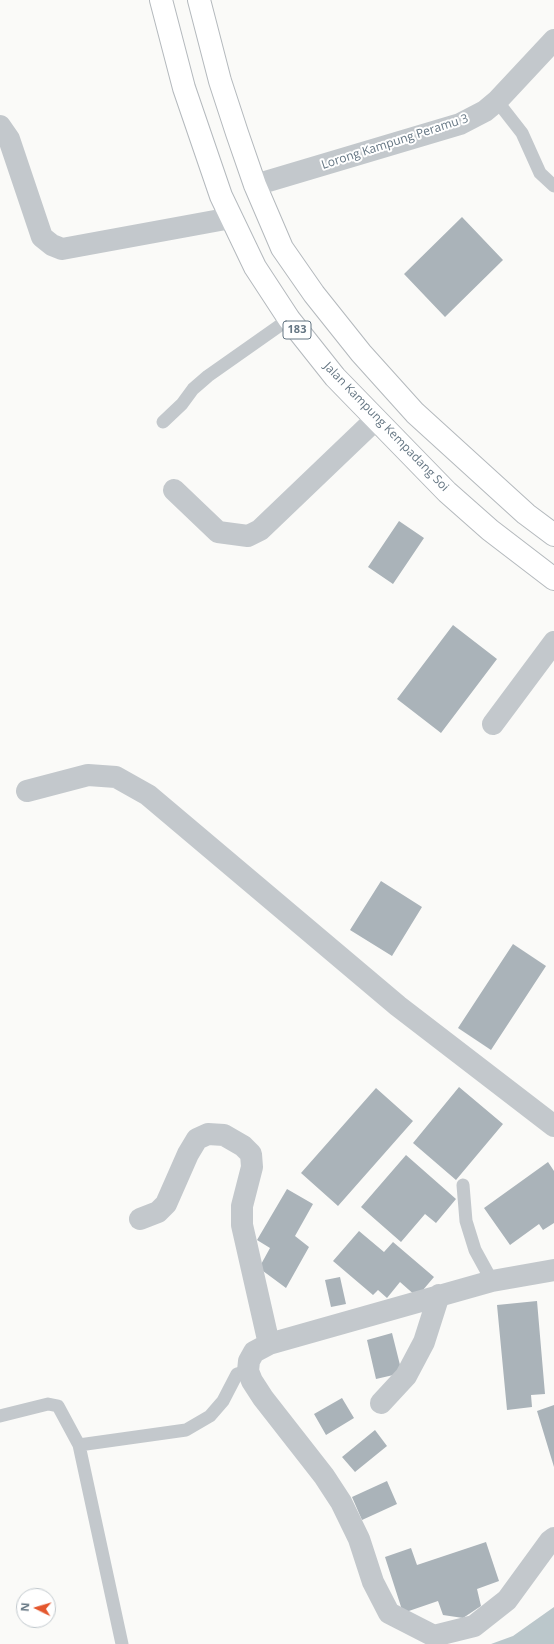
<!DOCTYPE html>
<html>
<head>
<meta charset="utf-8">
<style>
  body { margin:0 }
  #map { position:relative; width:554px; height:1644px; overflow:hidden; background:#fafaf8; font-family:"Open Sans",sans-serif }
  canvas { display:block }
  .north { position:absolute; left:16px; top:1588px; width:40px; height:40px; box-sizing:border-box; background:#fff; border:1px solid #c1c8cd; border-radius:50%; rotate:275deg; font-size:11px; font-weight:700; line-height:16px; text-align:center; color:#657683 }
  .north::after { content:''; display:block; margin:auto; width:14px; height:18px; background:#e4572e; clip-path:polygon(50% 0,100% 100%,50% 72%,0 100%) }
</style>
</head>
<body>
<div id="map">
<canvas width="554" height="1644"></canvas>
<div class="north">N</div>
</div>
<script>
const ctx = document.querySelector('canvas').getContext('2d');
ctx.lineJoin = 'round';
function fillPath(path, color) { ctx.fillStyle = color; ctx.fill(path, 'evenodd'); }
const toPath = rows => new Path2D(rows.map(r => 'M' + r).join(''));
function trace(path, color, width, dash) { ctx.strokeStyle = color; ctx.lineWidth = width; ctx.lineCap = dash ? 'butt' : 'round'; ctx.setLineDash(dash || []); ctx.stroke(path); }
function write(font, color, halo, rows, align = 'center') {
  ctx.font = font + ' "Open Sans",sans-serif'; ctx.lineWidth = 4; ctx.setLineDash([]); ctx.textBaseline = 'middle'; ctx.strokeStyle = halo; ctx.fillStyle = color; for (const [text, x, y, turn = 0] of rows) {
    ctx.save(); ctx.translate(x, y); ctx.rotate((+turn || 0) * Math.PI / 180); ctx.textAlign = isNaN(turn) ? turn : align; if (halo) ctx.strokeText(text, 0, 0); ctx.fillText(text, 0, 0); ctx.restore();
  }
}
fillPath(toPath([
  [554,1607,554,1644,491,1644,513,1636]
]), '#bbc7cb');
fillPath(toPath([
  [462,217,503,260,445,317,404,274],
  [399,521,424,538,393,584,368,567],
  [453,625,497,659,441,733,397,699],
  [381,881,422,907,392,956,350,930],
  [513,944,546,966,491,1050,458,1028],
  [459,1087,503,1124,456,1180,413,1143],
  [376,1088,413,1121,338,1206,301,1173],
  [406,1155,456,1199,436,1223,425,1214,401,1242,361,1207],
  [548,1162,554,1171,554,1223,543,1230,539,1224,510,1245,484,1208],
  [287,1189,313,1204,295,1236,309,1247,286,1288,259,1268,270,1248,257,1240],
  [359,1231,384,1252,393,1242,434,1277,417,1297,400,1282,387,1298,378,1290,373,1295,333,1261],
  [340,1277,346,1304,331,1307,325,1280],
  [537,1301,545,1394,531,1395,532,1407,507,1410,497,1305],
  [392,1333,402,1373,376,1379,367,1340],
  [342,1398,354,1418,326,1435,314,1414],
  [554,1405,554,1467,537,1411],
  [375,1430,387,1446,355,1472,342,1457],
  [387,1481,397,1504,362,1520,352,1497],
  [486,1542,499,1581,477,1589,481,1606,463,1618,443,1615,438,1601,403,1613,385,1557,411,1548,417,1565]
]), '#aab3b9');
const trunk = toPath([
  [161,0,184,88,221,196,255,267,289,319,335,377,447,492,490,530,554,579],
  [199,0,220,81,237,133,255,185,282,248,314,294,361,353,415,413,526,514,554,535]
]);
trace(trunk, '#b4b9bd', 24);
trace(toPath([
  [497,101,522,133,540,173,554,186],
  [163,422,182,404,193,389,208,376,289,319],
  [463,1185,466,1221,475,1250,492,1281],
  [0,1416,48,1404,58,1406,79,1445],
  [122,1644,79,1445,186,1430,210,1416,223,1401,237,1374,248,1371]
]), '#c3c8cc', 13);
trace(toPath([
  [0,126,9,139,42,237,52,245,62,249,231,218],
  [255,185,460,124,485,111,497,101,554,40],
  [174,490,218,532,248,536,260,530,376,419],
  [493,724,554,642],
  [27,791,88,775,116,777,148,795,398,1006,554,1126],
  [140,1219,158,1212,166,1204,188,1154,197,1139,208,1134,224,1135,243,1146,251,1154,252,1167,242,1206,242,1225,269,1344],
  [554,1270,492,1281,269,1344,254,1352,249,1361,248,1371,252,1381,263,1398,324,1476,341,1502,359,1539,373,1582,389,1613,434,1636,474,1626,507,1600,550,1541,554,1538],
  [381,1403,406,1376,424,1342,439,1295]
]), '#c3c8cc', 22);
trace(trunk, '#fff', 22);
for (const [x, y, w] of [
  [297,330,28]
]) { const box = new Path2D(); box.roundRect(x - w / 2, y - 9, w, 18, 3); ctx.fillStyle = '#fff'; ctx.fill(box); trace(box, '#657683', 1); }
write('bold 11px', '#657683', null, [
  ["183",297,330]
]);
write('12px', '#657683', '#fff', [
  ["Lorong Kampung Peramu 3",395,142,-18],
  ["Jalan Kampung Kempadang Soi",386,427,46]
]);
</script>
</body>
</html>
